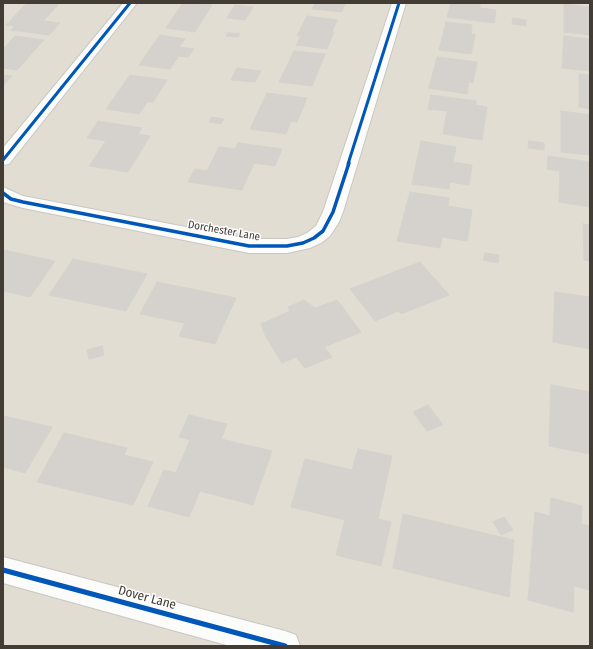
<!DOCTYPE html>
<html>
<head>
<meta charset="utf-8">
<style>
  body { margin:0 }
  #map { position:relative; width:593px; height:649px; overflow:hidden; background:#eeebe6; font-family:"Fira Sans Condensed",sans-serif }
  canvas { display:block }
  .frame { position:absolute; inset:0; border:4px solid #423c34; pointer-events:none }
</style>
</head>
<body>
<div id="map">
<canvas width="593" height="649"></canvas>
<div class="frame"></div>
</div>
<script>
const ctx = document.querySelector('canvas').getContext('2d');
ctx.lineJoin = 'round';
function fillPath(path, color) { ctx.fillStyle = color; ctx.fill(path, 'evenodd'); }
const toPath = rows => new Path2D(rows.map(r => 'M' + r).join(''));
function trace(path, color, width, dash) { ctx.strokeStyle = color; ctx.lineWidth = width; ctx.lineCap = dash ? 'butt' : 'round'; ctx.setLineDash(dash || []); ctx.stroke(path); }
function write(font, color, halo, rows, align = 'center') {
  ctx.font = font + ' "Fira Sans Condensed",sans-serif'; ctx.lineWidth = 3; ctx.setLineDash([]); ctx.textBaseline = 'middle'; ctx.strokeStyle = halo; ctx.fillStyle = color; for (const [text, x, y, turn = 0] of rows) {
    ctx.save(); ctx.translate(x, y); ctx.rotate((+turn || 0) * Math.PI / 180); ctx.textAlign = isNaN(turn) ? turn : align; if (halo) ctx.strokeText(text, 0, 0); ctx.fillText(text, 0, 0); ctx.restore();
  }
}
fillPath(toPath([
  [3,3,590,3,590,646,3,646]
]), '#e1ddd3');
const building = toPath([
  [27,3,58,5,43,21,60,23,49,35,11,30,15,26,6,25,27,3],
  [183,3,212,5,195,32,166,28,183,3],
  [315,3,345,3,342,12,312,9,315,3],
  [451,3,480,3,480,8,496,10,494,23,447,17,451,3],
  [564,4,590,7,590,35,564,32,564,4],
  [235,5,253,7,245,20,227,18,235,5],
  [307,16,337,20,332,32,334,32,327,49,296,45,301,36,297,36,307,16],
  [513,18,526,20,526,26,512,24,513,18],
  [446,22,472,25,471,34,475,35,471,54,439,50,446,22],
  [228,33,240,34,238,37,226,36,228,33],
  [160,35,185,39,179,47,194,49,188,57,179,56,170,69,139,65,160,35],
  [15,36,44,40,17,70,3,68,3,49,15,36],
  [564,36,590,39,590,71,562,68,564,36],
  [294,51,325,54,312,86,279,82,294,51],
  [437,57,477,62,473,83,469,82,467,94,429,88,437,57],
  [237,68,261,71,255,82,231,80,237,68],
  [579,74,590,75,590,109,579,107,579,74],
  [3,75,12,76,3,86,3,75],
  [130,75,167,80,153,102,147,102,139,114,106,109,130,75],
  [267,93,307,98,297,122,291,121,286,134,250,129,267,93],
  [431,95,476,101,476,105,487,107,482,140,443,134,447,111,428,109,431,95],
  [561,111,590,115,590,155,561,152,561,111],
  [212,117,224,119,221,124,209,122,212,117],
  [98,121,142,128,138,134,150,136,128,172,89,166,106,141,87,138,98,121],
  [421,141,456,147,453,162,472,165,469,185,450,182,449,189,412,184,421,141],
  [529,141,544,143,544,150,528,148,529,141],
  [238,143,282,149,275,166,254,163,242,190,188,182,195,169,207,171,219,147,235,149,238,143],
  [548,156,590,162,590,207,559,202,560,171,547,169,548,156],
  [410,192,449,198,448,206,472,210,467,241,442,237,440,248,397,241,410,192],
  [583,224,590,225,590,261,584,260,583,224],
  [3,250,55,261,30,297,3,291,3,250],
  [485,253,499,255,498,263,483,260,485,253],
  [73,259,147,274,126,311,49,295,73,259],
  [420,262,449,295,401,314,398,311,375,321,350,289,420,262],
  [157,282,236,298,215,344,179,336,185,323,140,314,157,282],
  [555,292,590,297,590,349,553,342,555,292],
  [304,300,315,308,337,300,361,332,324,347,332,357,305,368,296,357,282,363,265,335,261,324,290,311,288,307,304,300],
  [102,346,104,355,89,359,87,350,102,346],
  [551,385,590,392,590,454,549,446,551,385],
  [428,405,443,425,427,431,413,412,428,405],
  [189,415,227,424,221,439,272,451,253,505,200,491,189,517,148,506,164,470,176,473,190,440,179,437,189,415],
  [3,416,52,427,25,473,3,467,3,416],
  [64,433,127,448,124,455,153,462,133,505,37,482,64,433],
  [358,449,392,456,378,519,391,522,381,566,336,555,345,520,291,507,305,459,352,470,358,449],
  [551,498,582,506,581,524,590,526,590,590,574,586,573,612,528,600,535,512,550,516,551,498],
  [403,514,514,540,509,597,393,568,403,514],
  [504,517,513,530,501,535,493,522,504,517]
]);
fillPath(building, '#d5d2cd');
trace(building, '#d6d2cc', 1);
const minor = toPath([
  [123,3,137,3,9,164,3,165,3,148,123,3],
  [392,3,406,3,343,212,339,222,330,236,321,243,310,248,287,253,249,253,23,208,3,202,3,187,23,196,249,239,287,239,298,237,307,233,316,226,323,212,392,3],
  [3,557,285,631,296,635,300,646,230,646,3,583,3,557]
]);
trace(minor, '#cac7c2', 2);
fillPath(minor, '#fcfcfb');
trace(toPath([
  [3,160,130,3],
  [348,164,399,3]
]), '#0057b8', 3);
trace(toPath([
  [3,193,11,199,23,202,249,246,287,246,303,243,314,238,323,231,333,212,349,163]
]), '#0057b8', 3.5);
trace(toPath([
  [3,570,285,646]
]), '#0057b8', 5);
write('11px', '#423c34', '#fff', [
  ["Dorchester Lane",224,231,10]
]);
write('13px', '#423c34', '#fff', [
  ["Dover Lane",147,598,15]
]);
</script>
</body>
</html>
